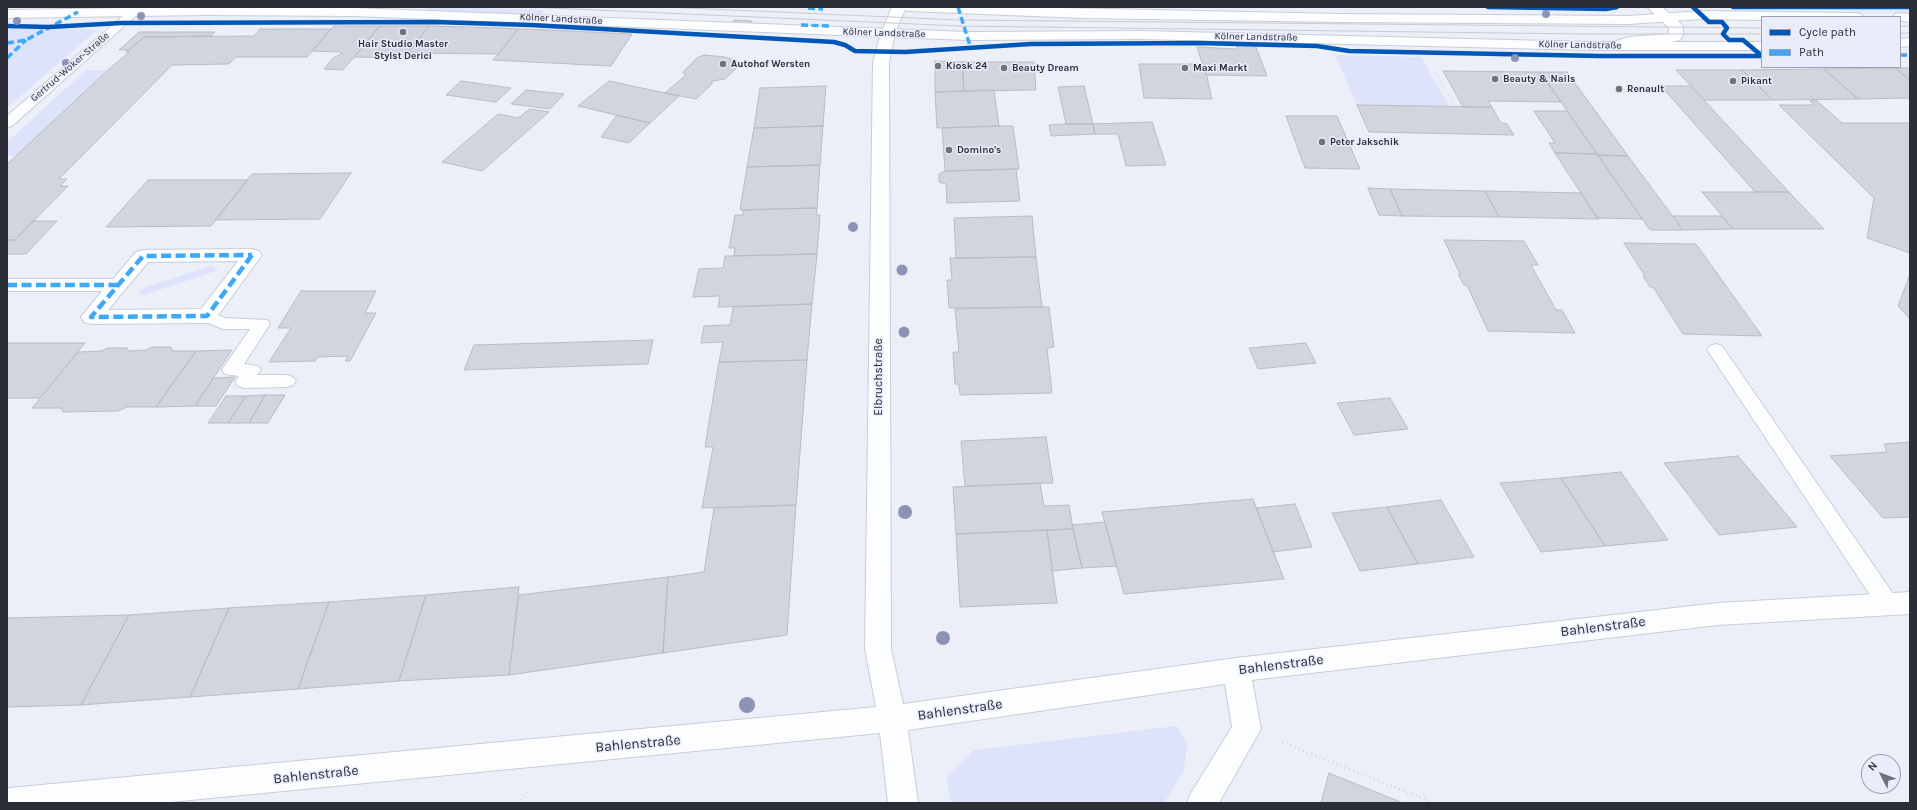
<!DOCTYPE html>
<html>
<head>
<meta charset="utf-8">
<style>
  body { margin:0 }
  #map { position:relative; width:1917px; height:810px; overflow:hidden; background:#eceff7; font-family:Karla,sans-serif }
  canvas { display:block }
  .frame { position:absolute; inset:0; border:8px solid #2c2e37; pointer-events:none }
  .legend { position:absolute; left:1761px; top:16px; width:140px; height:52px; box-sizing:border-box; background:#e8ecfb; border:1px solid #9da0ad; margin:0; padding:5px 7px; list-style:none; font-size:12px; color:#2c2e37 }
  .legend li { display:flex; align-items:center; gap:8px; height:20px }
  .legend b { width:20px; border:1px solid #9da0ad }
  .north { position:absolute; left:1861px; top:754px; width:40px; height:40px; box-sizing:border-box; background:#e8ecfb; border:1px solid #9da0ad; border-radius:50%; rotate:312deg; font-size:11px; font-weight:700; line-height:16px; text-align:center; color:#2c2e37 }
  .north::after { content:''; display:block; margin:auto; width:14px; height:18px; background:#6f727a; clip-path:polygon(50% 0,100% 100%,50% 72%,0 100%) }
</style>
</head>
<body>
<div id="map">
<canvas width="1917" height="810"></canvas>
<div class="frame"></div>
<ul class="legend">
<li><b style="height:5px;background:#0057b8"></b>Cycle path</li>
<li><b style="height:5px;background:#3fa9f5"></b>Path</li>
</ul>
<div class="north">N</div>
</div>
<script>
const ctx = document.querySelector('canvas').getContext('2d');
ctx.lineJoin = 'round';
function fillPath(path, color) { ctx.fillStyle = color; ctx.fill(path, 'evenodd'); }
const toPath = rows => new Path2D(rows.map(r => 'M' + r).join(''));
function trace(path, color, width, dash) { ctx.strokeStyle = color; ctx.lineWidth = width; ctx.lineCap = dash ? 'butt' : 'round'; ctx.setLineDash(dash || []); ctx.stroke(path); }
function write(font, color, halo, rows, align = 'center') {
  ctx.font = font + ' Karla,sans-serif'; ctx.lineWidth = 3; ctx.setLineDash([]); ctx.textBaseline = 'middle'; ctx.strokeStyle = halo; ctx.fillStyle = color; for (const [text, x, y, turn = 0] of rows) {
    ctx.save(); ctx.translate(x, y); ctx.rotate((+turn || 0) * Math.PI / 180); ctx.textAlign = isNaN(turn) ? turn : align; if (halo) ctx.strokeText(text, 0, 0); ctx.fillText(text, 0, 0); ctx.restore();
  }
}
fillPath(toPath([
  [1844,7,1910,7,1910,13,1850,14]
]), '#e4eafb');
fillPath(toPath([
  [448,7,544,10,541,15,426,10,425,8],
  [7,29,98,29,7,108],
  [1335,55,1421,57,1450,107,1357,105],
  [86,70,108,70,15,156,7,156,7,142],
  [211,266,219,270,144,295,138,293,143,288],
  [1177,726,1187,745,1184,770,1164,803,951,803,946,777,974,750]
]), '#dde3fa');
const building = toPath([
  [734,20,752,21,751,24,732,23,734,20],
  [334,26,380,26,343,70,324,69,333,58,343,53,340,52,312,51,334,26],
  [380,26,429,26,404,58,354,57,380,26],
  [429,26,502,28,518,29,499,54,408,53,429,26],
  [260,29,331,29,307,57,236,57,229,64,172,65,59,179,67,179,60,186,68,186,15,240,7,240,7,164,108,70,129,52,126,52,144,37,254,36,260,29],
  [518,29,528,29,632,34,611,66,493,60,518,29],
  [139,32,215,32,211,36,144,37,129,50,119,50,139,32],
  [1240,45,1252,45,1256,47,1267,76,1206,75,1197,47,1237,49,1237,46,1240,45],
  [705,55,725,57,738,61,741,64,725,79,712,81,712,84,696,99,665,93,686,75,683,73,684,71,698,57,705,55],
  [935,61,962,62,964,91,935,92,935,61],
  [962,62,1034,62,1036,90,964,91,962,62],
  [1139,64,1204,64,1212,99,1144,98,1139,64],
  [1895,68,1910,68,1910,80,1895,68],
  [1895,68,1910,80,1910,98,1858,99,1824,69,1895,68],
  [1824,69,1858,99,1773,100,1742,70,1824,69],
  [1676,70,1742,70,1773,100,1704,100,1676,70],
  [1443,71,1540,72,1561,102,1488,101,1492,107,1463,107,1443,71],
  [1540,72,1567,72,1628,156,1598,155,1540,72],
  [461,81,511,88,496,102,446,95,461,81],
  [609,81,679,96,650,123,578,106,609,81],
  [826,86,823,126,754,128,760,88,826,86],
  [1084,86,1093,124,1066,124,1058,87,1084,86],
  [1661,86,1691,86,1789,192,1755,192,1661,86],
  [526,90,564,94,550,109,511,104,526,90],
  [994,90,999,126,937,128,935,92,994,90],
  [1816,100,1842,123,1910,123,1910,253,1867,238,1874,198,1779,105,1814,105,1810,101,1816,100],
  [1357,105,1492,107,1501,123,1507,124,1514,135,1369,132,1357,105],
  [530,109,549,112,482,171,442,162,498,114,518,118,530,109],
  [1534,111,1567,111,1597,154,1555,153,1549,143,1555,143,1534,111],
  [617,115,650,123,629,143,601,137,617,115],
  [1286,116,1337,116,1360,169,1305,168,1286,116],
  [1152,122,1166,165,1126,166,1118,134,1095,134,1093,124,1152,122],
  [1066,124,1093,124,1095,134,1051,136,1049,125,1066,124],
  [823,126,820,165,747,167,754,128,823,126],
  [999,126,1013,126,1019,169,945,171,942,128,999,126],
  [1555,153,1597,154,1642,219,1597,218,1555,153],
  [1598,155,1628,156,1683,230,1650,230,1598,155],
  [820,165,817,208,740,210,747,167,820,165],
  [1016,169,1020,201,947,203,946,184,939,182,939,174,945,171,1016,169],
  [351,173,320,219,215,220,252,174,351,173],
  [148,180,248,180,211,226,106,227,148,180],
  [1368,188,1390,189,1402,216,1379,215,1368,188],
  [1390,189,1485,191,1499,217,1402,216,1390,189],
  [1485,191,1581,193,1599,219,1499,217,1485,191],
  [1702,192,1789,192,1824,229,1733,229,1702,192],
  [817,208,816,215,820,215,817,254,734,256,735,248,729,248,735,215,743,215,743,210,817,208],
  [1032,216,1036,257,956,258,954,218,1032,216],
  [1673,216,1722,216,1733,229,1683,230,1673,216],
  [33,221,57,221,26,254,7,254,7,240,15,240,33,221],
  [1444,240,1524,241,1538,265,1531,265,1556,310,1562,310,1575,333,1488,331,1467,285,1464,285,1458,274,1460,274,1444,240],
  [1624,243,1696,244,1762,336,1683,334,1653,287,1650,287,1643,276,1645,276,1624,243],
  [817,254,812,304,718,307,720,296,693,297,699,269,723,268,725,256,817,254],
  [1036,257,1042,307,949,308,947,280,952,280,950,258,1036,257],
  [1910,274,1910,319,1898,306,1910,274],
  [301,291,376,291,365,313,376,313,350,361,345,361,348,356,318,357,315,361,269,362,291,328,278,328,301,291],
  [812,304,807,360,719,362,723,342,701,343,704,326,730,325,733,307,812,304],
  [1042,307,1049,307,1054,347,1047,348,1052,393,960,395,959,384,955,384,953,352,959,352,955,309,1042,307],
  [653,340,648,364,464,370,474,345,653,340],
  [85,343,40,398,7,398,7,343,85,343],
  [1306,343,1316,363,1258,369,1249,348,1306,343],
  [152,347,171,347,173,351,196,351,156,407,127,407,118,411,63,412,61,408,32,408,78,352,101,351,108,348,127,348,129,351,146,350,152,347],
  [232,350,195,406,156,407,196,351,232,350],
  [807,360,796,505,702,508,713,447,705,447,719,362,807,360],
  [235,377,216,406,195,406,214,378,235,377],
  [265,395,285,395,268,423,249,423,265,395],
  [265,395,249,423,228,423,246,396,265,395],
  [226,396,246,396,228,423,208,423,226,396],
  [1390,398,1408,429,1354,435,1337,403,1390,398],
  [1046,437,1053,483,965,486,961,441,1046,437],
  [1910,442,1910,517,1883,518,1830,456,1887,452,1884,444,1910,442],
  [1738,456,1797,527,1719,535,1664,463,1738,456],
  [1621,472,1668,540,1605,546,1561,478,1621,472],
  [1561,478,1605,546,1541,552,1500,483,1561,478],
  [1040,483,1044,506,1069,505,1073,529,956,534,953,487,1040,483],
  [1253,499,1284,579,1124,594,1102,512,1253,499],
  [1441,500,1474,557,1418,564,1387,507,1441,500],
  [1295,504,1312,547,1273,552,1256,508,1295,504],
  [796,505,787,635,663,653,668,577,704,572,714,508,796,505],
  [1387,507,1418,564,1360,571,1332,513,1387,507],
  [1105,522,1117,566,1082,568,1072,525,1105,522],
  [1073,529,1082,568,1052,571,1047,530,1073,529],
  [1047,530,1057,603,960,607,956,534,1047,530],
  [668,577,663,653,509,675,519,595,668,577],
  [519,587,509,675,399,681,426,595,519,587],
  [426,595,399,681,298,689,329,602,426,595],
  [329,602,298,689,190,697,229,608,329,602],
  [229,608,190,697,81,705,129,615,229,608],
  [129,615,81,705,7,707,7,618,129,615],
  [1329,773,1403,803,1321,803,1329,773]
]);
fillPath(building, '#d2d5dd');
trace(building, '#b9bcc4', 1);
const lane = toPath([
  [134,9,138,10,140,12,138,14,12,126,7,127,7,116,130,10,134,9],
  [207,311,225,318,268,320,270,324,244,364,258,366,261,370,257,375,287,375,293,377,296,381,293,385,287,387,244,388,238,386,235,382,239,376,225,374,222,370,250,329,223,329,201,320,199,316,201,312,207,311],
  [1716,344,1722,346,1896,598,1899,604,1896,610,1888,613,1880,610,1710,354,1707,350,1710,346,1716,344]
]);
const street = toPath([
  [892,7,906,7,895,33,889,62,891,649,903,704,1236,658,1718,603,1910,592,1910,614,1718,625,1252,680,1261,729,1219,803,1187,803,1191,793,1232,727,1225,684,908,730,918,803,888,803,880,733,160,803,7,803,7,789,9,788,876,707,865,649,873,62,881,33,892,7],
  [1647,7,1662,7,1681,24,1683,27,1683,35,1680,40,1667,43,1635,44,1615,50,1610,49,1608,46,1610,43,1629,37,1669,34,1669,28,1647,7],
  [252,249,259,251,262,255,214,321,207,323,91,324,84,322,81,317,102,291,7,291,7,279,113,279,136,252,143,250,252,249],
  [238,261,201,309,108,310,148,262,238,261]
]);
const secondary = toPath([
  [189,7,354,8,968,32,1142,31,1592,42,1762,42,1762,50,1592,50,1142,39,968,40,354,16,206,15,7,18,7,10,189,7],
  [902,7,1014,7,1341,14,1629,16,1702,11,1856,13,1861,14,1863,17,1762,17,1762,20,1702,19,1629,24,1341,22,1082,18,909,11,904,10,902,7],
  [1900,13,1910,14,1910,22,1900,21,1900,17,1893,17,1895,14,1900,13],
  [1910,38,1910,46,1900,47,1900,39,1910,38]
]);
trace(lane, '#cacdd5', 2);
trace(street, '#cacdd5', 2);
trace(secondary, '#cacdd5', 2);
trace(toPath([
  [1435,72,1456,107]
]), '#d6d6d9', 2, [0.5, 2]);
trace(toPath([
  [1282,742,1434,803],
  [518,803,529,792]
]), '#d6d6d9', 3, [1, 3.5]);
fillPath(lane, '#fcfdfe');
fillPath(street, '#fcfdfe');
fillPath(secondary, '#fcfdfe');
trace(toPath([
  [528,7,959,26,1581,34,1762,34],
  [664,7,959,20,1762,28],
  [1900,26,1910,26],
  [1900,33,1910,33]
]), '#cbcbce', 1);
trace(toPath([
  [958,7,971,49],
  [808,8,823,9],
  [801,25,829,26],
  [7,43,26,40,78,12],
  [1900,55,1910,55],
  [7,58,26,40]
]), '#3fa9f5', 3.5, [7, 3.5]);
trace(toPath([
  [252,255,207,316,91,317,143,256,252,255],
  [7,285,118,285]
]), '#3fa9f5', 4.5, [10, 4.5]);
trace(toPath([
  [1488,7,1606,9,1617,7],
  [1693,7,1709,22,1722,22,1727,28,1723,34,1729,40,1743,40,1762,56],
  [1733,7,1910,7],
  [7,26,49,27,121,23,434,22,531,25,834,42,845,45,855,51,905,52,1031,44,1199,43,1317,46,1349,51,1599,56,1762,56]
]), '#0057b8', 4.5);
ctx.fillStyle = '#8c93b7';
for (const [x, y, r] of [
  [1546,14,4],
  [141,16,4],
  [17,21,4],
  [1515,58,4],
  [66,63,4],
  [853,227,5],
  [902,270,5.5],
  [904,332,5.5],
  [905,512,7],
  [943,638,7],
  [747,705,8]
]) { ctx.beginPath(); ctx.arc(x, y, r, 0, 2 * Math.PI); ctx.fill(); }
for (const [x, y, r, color] of [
  [403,32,4,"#6f727a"],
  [723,64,4,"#6f727a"],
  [938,66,4,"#6f727a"],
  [1004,68,4,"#6f727a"],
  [1185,68,4,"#6f727a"],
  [1495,79,4,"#6f727a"],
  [1733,81,4,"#6f727a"],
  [1619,89,4,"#6f727a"],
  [1322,142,4,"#6f727a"],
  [949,150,4,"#6f727a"]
]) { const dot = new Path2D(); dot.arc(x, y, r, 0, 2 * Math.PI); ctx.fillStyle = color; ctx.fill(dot); trace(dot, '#e8ecfb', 1.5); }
write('10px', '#2c2e37', '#e8ecfb', [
  ["Kölner Landstraße",561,19,3],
  ["Kölner Landstraße",884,33,2],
  ["Kölner Landstraße",1256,37,1],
  ["Kölner Landstraße",1580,45,1],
  ["Gertrud-Woker-Straße",70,67,-41]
]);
write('bold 10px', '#2c2e37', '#e8ecfb', [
  ["Hair Studio Master",403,44,"center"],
  ["Stylst Derici",403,56,"center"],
  ["Autohof Wersten",731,64],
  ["Kiosk 24",946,66],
  ["Beauty Dream",1012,68],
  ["Maxi Markt",1193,68],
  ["Beauty & Nails",1503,79],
  ["Pikant",1741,81],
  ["Renault",1627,89],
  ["Peter Jakschik",1330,142],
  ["Domino's",957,150]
], 'left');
write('12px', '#2c2e37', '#e8ecfb', [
  ["Elbruchstraße",879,377,-90]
]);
write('14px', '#2c2e37', '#e8ecfb', [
  ["Bahlenstraße",1603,627,-7],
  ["Bahlenstraße",1281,665,-7],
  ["Bahlenstraße",960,710,-8],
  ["Bahlenstraße",638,744,-5],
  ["Bahlenstraße",316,775,-6]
]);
</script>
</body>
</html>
